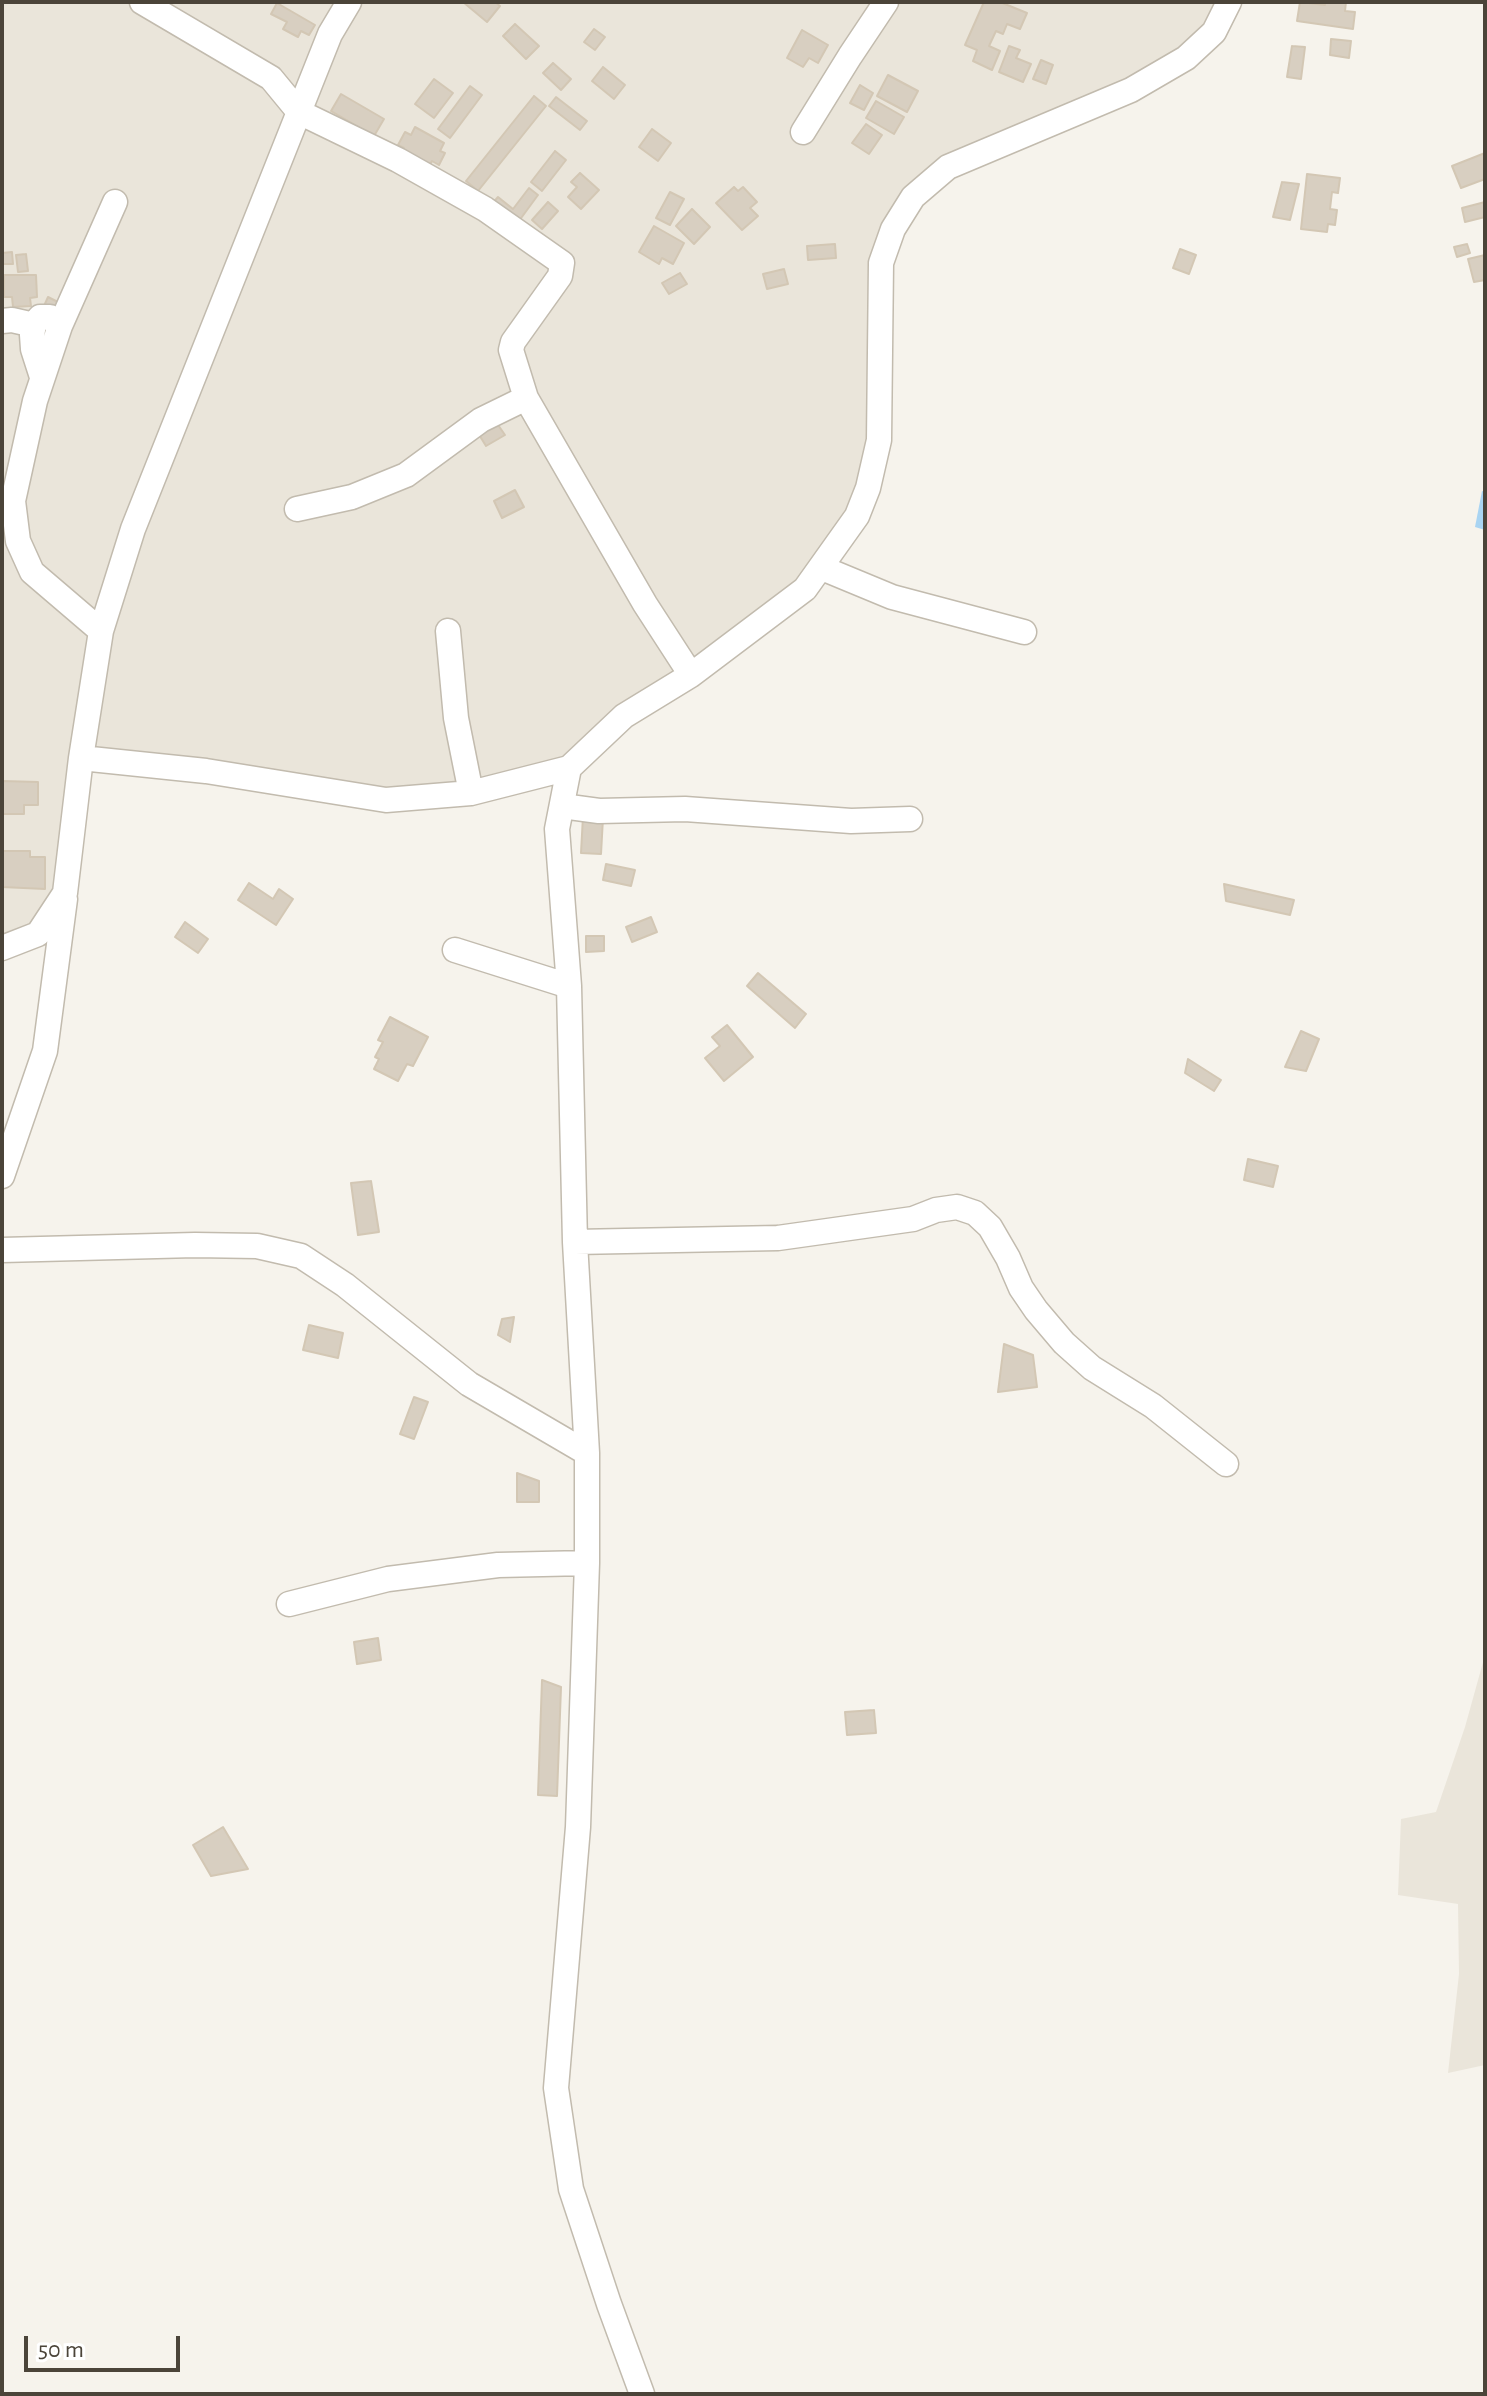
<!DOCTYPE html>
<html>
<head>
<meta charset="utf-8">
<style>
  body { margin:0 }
  #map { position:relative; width:1487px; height:2396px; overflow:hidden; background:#f6f3ec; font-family:"Alegreya Sans",sans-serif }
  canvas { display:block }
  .frame { position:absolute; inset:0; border:4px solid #4b4439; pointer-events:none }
  .scale { position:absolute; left:24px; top:2336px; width:156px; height:36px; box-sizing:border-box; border:4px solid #4b4439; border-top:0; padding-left:10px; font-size:24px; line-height:28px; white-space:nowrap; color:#4b4439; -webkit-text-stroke:6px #fff; paint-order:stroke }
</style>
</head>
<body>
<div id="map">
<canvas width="1487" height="2396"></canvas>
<div class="frame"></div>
<div class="scale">50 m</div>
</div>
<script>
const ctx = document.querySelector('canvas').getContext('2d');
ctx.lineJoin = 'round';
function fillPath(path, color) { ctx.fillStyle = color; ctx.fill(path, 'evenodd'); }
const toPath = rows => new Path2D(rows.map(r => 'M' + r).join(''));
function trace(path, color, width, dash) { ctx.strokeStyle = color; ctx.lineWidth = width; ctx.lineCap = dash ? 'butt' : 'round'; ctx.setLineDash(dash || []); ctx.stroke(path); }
fillPath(toPath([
  [2,2,1228,2,1187,55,951,166,895,228,881,438,808,596,696,676,569,772,476,796,83,766,68,894,2,949],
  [1485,1655,1485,2065,1448,2073,1459,1974,1458,1904,1398,1895,1401,1819,1436,1812,1465,1727]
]), '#eae5da');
fillPath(toPath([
  [1482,491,1485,492,1485,530,1475,527]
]), '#a9d4f2');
const building = toPath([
  [463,2,495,2,500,6,487,22,463,2],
  [984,2,1000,2,1027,13,1020,29,1007,24,1003,34,996,31,989,46,1000,51,992,70,973,61,977,50,965,45,984,2],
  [1300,2,1325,5,1325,2,1346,2,1345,11,1355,12,1353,29,1297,21,1300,2],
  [277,3,315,25,309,35,301,31,298,37,283,29,287,22,271,14,277,3],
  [515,24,539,46,526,59,503,36,515,24],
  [594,29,605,37,595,50,584,42,594,29],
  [802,30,828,45,818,63,809,58,803,67,787,58,802,30],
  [1331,39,1351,41,1349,58,1330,55,1331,39],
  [1009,46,1020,50,1016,58,1031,64,1023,82,999,72,1009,46],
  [1292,46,1305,47,1301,79,1287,77,1292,46],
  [1041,60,1053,65,1046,84,1033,79,1041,60],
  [553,63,571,79,561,90,543,73,553,63],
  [603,67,625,85,614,99,592,81,603,67],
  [888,75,918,91,907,112,877,96,888,75],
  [434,79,453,93,434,118,415,104,434,79],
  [860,85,873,93,864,110,850,103,860,85],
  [470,86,482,95,450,138,438,129,470,86],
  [341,94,384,119,374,136,331,111,341,94],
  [534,96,546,106,478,191,466,181,534,96],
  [556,97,587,121,580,130,549,106,556,97],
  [876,101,904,117,894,134,866,118,876,101],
  [866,124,882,135,869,154,852,143,866,124],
  [415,127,444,143,440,151,445,153,439,165,432,161,428,168,401,153,404,148,398,145,405,132,411,135,415,127],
  [652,129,671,143,658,161,639,147,652,129],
  [555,151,566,160,542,191,531,182,555,151],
  [1485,153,1485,179,1461,188,1452,166,1485,153],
  [580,173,599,190,581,209,568,197,577,187,571,182,580,173],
  [1307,174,1340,178,1338,193,1332,192,1330,209,1337,210,1335,225,1328,224,1327,232,1301,229,1307,174],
  [1282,182,1299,184,1290,220,1273,217,1282,182],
  [734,187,738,191,743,187,757,202,750,208,758,216,742,230,716,203,734,187],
  [529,188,538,195,516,225,491,205,498,197,513,209,529,188],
  [670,192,684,199,670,225,656,218,670,192],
  [548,202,558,211,542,229,532,220,548,202],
  [1485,202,1485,217,1465,222,1462,208,1485,202],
  [692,209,710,227,694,244,676,226,692,209],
  [654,226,684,243,673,264,662,258,659,264,639,252,654,226],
  [835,244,836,258,808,260,807,246,835,244],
  [1467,244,1470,253,1457,257,1454,247,1467,244],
  [1180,249,1196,255,1189,274,1173,268,1180,249],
  [12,252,13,264,2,264,2,253,12,252],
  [26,254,28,271,18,272,16,255,26,254],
  [1485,255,1485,280,1474,282,1468,259,1485,255],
  [784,269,788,284,767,289,763,274,784,269],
  [680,273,687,284,669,294,662,283,680,273],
  [4,275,36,275,37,297,30,298,31,306,13,307,12,297,4,297,4,275],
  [48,297,62,304,57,312,44,306,48,297],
  [496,422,505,435,486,446,478,433,496,422],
  [515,490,524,507,502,518,494,501,515,490],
  [2,781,38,782,38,805,24,805,24,814,2,814,2,781],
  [583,816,603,818,601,854,581,853,583,816],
  [2,851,30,851,30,857,45,857,45,889,2,887,2,851],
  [606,864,635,870,631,886,603,880,606,864],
  [249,883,273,899,279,889,293,899,276,925,238,900,249,883],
  [1224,884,1294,900,1290,915,1226,901,1224,884],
  [651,917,657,932,632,942,626,927,651,917],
  [185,922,208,939,198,953,175,937,185,922],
  [586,936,604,936,604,951,586,952,586,936],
  [758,973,806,1014,795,1028,747,986,758,973],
  [390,1017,428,1037,413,1066,407,1064,398,1081,374,1069,379,1059,375,1057,383,1042,378,1040,390,1017],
  [727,1025,753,1057,724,1081,705,1058,720,1046,712,1037,727,1025],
  [1301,1031,1319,1039,1306,1071,1285,1067,1301,1031],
  [1188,1059,1221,1080,1214,1091,1185,1073,1188,1059],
  [1248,1159,1278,1166,1273,1187,1244,1180,1248,1159],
  [371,1181,379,1232,358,1235,351,1183,371,1181],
  [514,1317,510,1342,498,1335,502,1319,514,1317],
  [309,1325,343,1333,338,1358,303,1350,309,1325],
  [1004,1344,1033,1355,1037,1387,998,1392,1004,1344],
  [414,1397,428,1402,414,1439,400,1434,414,1397],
  [517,1473,539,1481,539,1502,517,1502,517,1473],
  [378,1638,381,1660,357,1664,354,1642,378,1638],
  [542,1680,561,1687,557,1796,538,1795,542,1680],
  [874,1710,876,1733,847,1735,845,1712,874,1710],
  [223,1827,248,1869,211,1876,193,1845,223,1827]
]);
fillPath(building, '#d8cfc1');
trace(building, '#d3c7b4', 2);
const minor = toPath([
  [142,2,271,78,299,112,398,160,485,209,562,263,560,276,513,342,511,350,526,398,645,604,691,675],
  [803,132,850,56,886,2],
  [2,321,12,320,34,325],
  [60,326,115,202],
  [42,377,33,349,32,335,34,325,40,317,50,317,60,326,35,401,13,501,18,541,32,572,101,631],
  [297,509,352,497,406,475,481,420,526,398],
  [822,568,892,597,1024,632],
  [448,631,456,718,471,793],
  [81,758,206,771,386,800,471,793,569,768],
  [562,806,599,811,685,809,851,821,910,819],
  [2,948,38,934,65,893,81,758,101,631,133,529,330,34,349,2],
  [455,950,569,986],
  [2,1176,45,1051,65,899],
  [575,1242,778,1238,913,1219,936,1210,957,1207,975,1213,990,1227,1008,1258,1021,1288,1036,1310,1064,1343,1092,1368,1153,1406,1226,1464],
  [2,1250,195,1245,257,1246,301,1256,345,1285,469,1384,587,1453],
  [289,1604,388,1579,498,1565,587,1563],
  [642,2394,609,2304,571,2189,556,2088,578,1827,587,1563,587,1453,575,1242,569,986,557,829,569,768,624,716,691,675,805,589,857,516,868,488,879,440,881,263,893,229,913,197,948,167,1131,90,1186,58,1214,32,1229,2]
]);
trace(minor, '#c2bbae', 27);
trace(minor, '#fff', 24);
</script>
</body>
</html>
